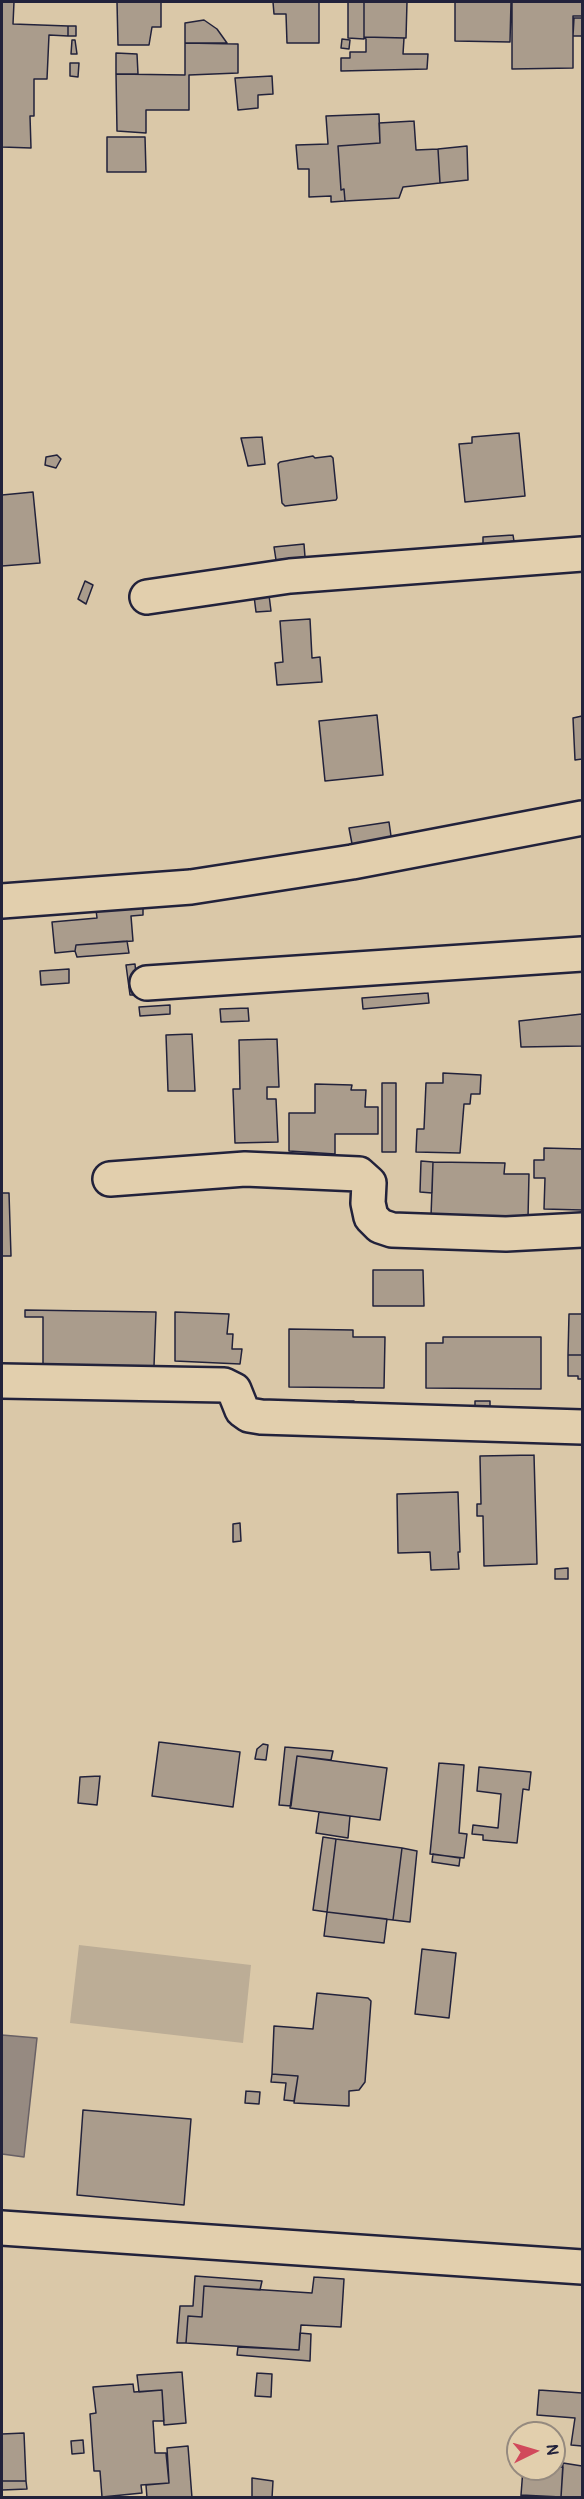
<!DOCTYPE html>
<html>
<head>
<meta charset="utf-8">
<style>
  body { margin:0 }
  #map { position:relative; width:584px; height:2499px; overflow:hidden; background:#dac8a8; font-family:Pangolin,sans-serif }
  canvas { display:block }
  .frame { position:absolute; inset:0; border:3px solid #22223b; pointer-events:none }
  .north { position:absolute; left:506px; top:2421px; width:60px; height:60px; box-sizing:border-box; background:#e2cfad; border:2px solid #958a7f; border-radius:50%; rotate:85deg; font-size:16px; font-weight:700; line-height:24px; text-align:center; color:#22223b }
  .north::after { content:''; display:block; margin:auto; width:21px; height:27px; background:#d1495b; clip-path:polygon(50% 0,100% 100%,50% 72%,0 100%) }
</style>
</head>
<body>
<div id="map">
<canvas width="584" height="2499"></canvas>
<div class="frame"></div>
<div class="north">N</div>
</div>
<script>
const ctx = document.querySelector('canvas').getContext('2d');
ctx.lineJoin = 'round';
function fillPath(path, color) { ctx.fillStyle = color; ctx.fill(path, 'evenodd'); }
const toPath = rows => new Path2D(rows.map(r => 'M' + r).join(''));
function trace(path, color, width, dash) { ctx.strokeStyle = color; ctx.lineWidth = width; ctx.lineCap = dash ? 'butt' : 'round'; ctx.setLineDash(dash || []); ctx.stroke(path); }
fillPath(toPath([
  [79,1945,251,1965,243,2043,70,2023]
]), '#bcad96');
const water = toPath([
  [2,2035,37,2038,24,2157,2,2154,2,2035]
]);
fillPath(water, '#968a81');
trace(water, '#686065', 1.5);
const building = toPath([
  [2,2,14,2,13,24,68,26,68,36,49,35,47,79,34,79,34,116,30,116,31,148,2,147,2,2],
  [117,2,161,2,161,27,152,27,149,45,118,45,117,2],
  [273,2,319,2,319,43,287,43,286,14,274,14,273,2],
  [348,2,364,2,364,39,348,38,348,2],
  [364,2,407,2,406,38,364,37,364,2],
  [455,2,511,2,510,42,455,41,455,2],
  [512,2,582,2,582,16,573,16,573,68,512,69,512,2],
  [574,18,582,18,582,36,573,36,574,18],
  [204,20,217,29,227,43,185,43,185,23,204,20],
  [68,26,76,26,76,36,68,36,68,26],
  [364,37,404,38,403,54,428,54,427,69,341,71,341,58,350,58,350,52,366,52,366,39,364,37],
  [342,39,350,40,349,49,341,48,342,39],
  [72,40,75,40,77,54,71,54,72,40],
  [185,43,238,44,238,73,189,75,189,110,146,110,146,133,117,131,116,74,185,75,185,43],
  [116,53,137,54,138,74,116,74,116,53],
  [70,63,79,63,78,77,70,76,70,63],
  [272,76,273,94,258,95,258,108,238,110,235,78,272,76],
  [379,114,380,143,338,146,341,190,344,189,345,201,331,202,331,196,309,197,309,169,298,169,296,145,328,144,326,116,379,114],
  [414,121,416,150,438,149,440,183,403,187,399,198,345,201,344,189,341,190,338,146,380,143,379,123,414,121],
  [107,137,145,137,146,172,107,172,107,137],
  [467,146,468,180,440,183,438,149,467,146],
  [519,433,525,496,465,502,459,444,472,443,472,437,519,433],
  [262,437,265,464,248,466,241,438,262,437],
  [57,455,61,459,56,468,45,465,46,457,57,455],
  [313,456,315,458,331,456,333,458,337,498,336,500,285,506,282,503,278,464,280,462,313,456],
  [33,492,40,563,2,566,2,495,33,492],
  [513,535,514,541,483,546,483,537,513,535],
  [304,544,305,557,276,560,274,547,304,544],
  [85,581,93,585,86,604,78,599,85,581],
  [269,595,271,611,256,612,254,596,269,595],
  [310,619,312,658,320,657,322,682,277,685,275,663,283,662,280,621,310,619],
  [377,715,383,775,325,781,319,721,377,715],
  [582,716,582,759,575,760,573,718,582,716],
  [389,822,392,843,353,849,349,828,389,822],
  [143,906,143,915,131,916,133,941,76,945,75,951,55,953,52,922,97,918,96,910,143,906],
  [127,941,129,953,77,957,75,951,76,945,127,941],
  [135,964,138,995,130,995,126,965,135,964],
  [69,969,69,983,41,985,40,971,69,969],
  [428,993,429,1003,363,1009,362,998,428,993],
  [170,1005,170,1014,140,1016,139,1007,170,1005],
  [248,1008,249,1021,221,1022,220,1009,248,1008],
  [582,1014,582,1046,521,1047,519,1021,582,1014],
  [192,1034,195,1091,168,1091,166,1035,192,1034],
  [277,1039,279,1087,267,1087,267,1099,276,1099,278,1142,235,1143,233,1089,240,1089,239,1040,277,1039],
  [443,1073,481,1075,480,1094,471,1094,470,1104,464,1104,460,1153,416,1152,417,1129,424,1129,426,1083,443,1083,443,1073],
  [382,1083,396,1083,396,1152,382,1152,382,1083],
  [315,1084,352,1085,351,1090,366,1090,365,1107,378,1107,378,1134,335,1134,335,1154,289,1151,289,1113,315,1113,315,1084],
  [544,1148,582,1149,582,1210,544,1209,545,1178,534,1178,534,1160,544,1160,544,1148],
  [421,1161,433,1162,432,1193,420,1192,421,1161],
  [433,1162,505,1163,504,1174,529,1174,528,1218,431,1216,433,1162],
  [2,1193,9,1193,11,1256,2,1256,2,1193],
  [373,1270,423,1270,424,1306,373,1306,373,1270],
  [25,1310,156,1312,154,1366,43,1366,43,1317,25,1317,25,1310],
  [175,1312,229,1314,227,1334,233,1334,232,1349,242,1349,240,1364,175,1361,175,1312],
  [569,1314,582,1314,582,1355,568,1355,569,1314],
  [289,1329,353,1330,353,1337,385,1337,384,1388,289,1387,289,1329],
  [443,1337,541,1337,541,1389,426,1388,426,1343,443,1343,443,1337],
  [568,1355,582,1355,582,1379,578,1379,578,1376,568,1376,568,1355],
  [338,1401,354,1401,354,1408,338,1408,338,1401],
  [475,1401,490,1401,490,1408,475,1408,475,1401],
  [534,1455,537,1564,484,1566,483,1516,477,1516,477,1504,481,1504,480,1456,534,1455],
  [458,1492,460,1552,458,1552,459,1569,431,1570,430,1552,398,1553,397,1494,458,1492],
  [240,1523,241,1541,233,1542,233,1524,240,1523],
  [568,1568,568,1579,555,1579,555,1569,568,1568],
  [159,1742,240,1752,233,1807,152,1796,159,1742],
  [263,1744,268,1745,266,1760,255,1759,257,1749,263,1744],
  [285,1747,333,1751,331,1760,297,1756,291,1806,279,1805,285,1747],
  [297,1756,387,1768,380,1820,290,1808,297,1756],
  [439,1763,464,1765,459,1833,467,1834,464,1858,430,1854,439,1763],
  [479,1767,531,1772,529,1790,523,1789,517,1843,483,1840,483,1835,472,1834,473,1825,498,1828,501,1794,477,1791,479,1767],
  [100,1776,97,1805,78,1803,80,1777,100,1776],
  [319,1812,350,1816,348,1838,316,1833,319,1812],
  [323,1837,336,1839,327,1912,313,1910,323,1837],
  [336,1839,402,1848,393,1920,327,1912,336,1839],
  [402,1848,417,1851,410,1922,393,1920,402,1848],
  [433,1854,460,1858,459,1866,432,1862,433,1854],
  [327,1912,387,1919,384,1943,324,1936,327,1912],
  [422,1949,456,1953,449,2018,415,2014,422,1949],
  [317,1993,368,1998,371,2001,365,2082,359,2090,349,2091,349,2106,294,2103,298,2076,272,2074,274,2026,313,2029,317,1993],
  [272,2074,298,2076,294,2101,284,2100,286,2083,271,2082,272,2074],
  [246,2091,260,2092,259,2104,245,2103,246,2091],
  [83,2110,191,2119,184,2205,77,2195,83,2110],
  [195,2276,262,2281,260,2290,204,2286,202,2317,188,2316,186,2343,177,2343,180,2306,193,2306,195,2276],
  [314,2277,344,2279,341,2327,301,2325,299,2350,186,2343,188,2316,202,2317,204,2286,312,2293,314,2277],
  [300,2333,311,2334,310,2361,237,2355,238,2347,299,2350,300,2333],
  [182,2372,186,2423,164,2425,162,2390,139,2392,137,2375,182,2372],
  [257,2373,272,2374,271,2397,255,2396,257,2373],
  [133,2384,134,2392,162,2390,164,2421,153,2421,155,2453,166,2453,169,2483,141,2485,142,2493,102,2497,100,2471,94,2471,90,2414,96,2413,93,2387,133,2384],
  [539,2390,582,2393,582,2446,571,2445,575,2418,537,2415,539,2390],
  [24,2433,26,2481,2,2481,2,2434,24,2433],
  [83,2440,84,2453,72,2454,71,2441,83,2440],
  [188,2446,192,2498,147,2498,146,2485,169,2483,167,2448,188,2446],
  [563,2463,582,2466,582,2498,521,2498,521,2495,561,2497,563,2463],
  [554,2467,563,2467,561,2497,521,2495,523,2469,554,2469,554,2467],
  [252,2478,273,2481,272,2498,252,2498,252,2478],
  [2,2481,26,2481,27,2489,2,2490,2,2481]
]);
fillPath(building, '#aa9c8c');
trace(building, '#22223b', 1.5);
const minor = toPath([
  [147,597,290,576,582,554],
  [2,901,191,887,352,862,582,818],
  [147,983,582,954],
  [110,1179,245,1169,359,1174,369,1183,368,1203,371,1217,380,1226,392,1230,506,1234,582,1230],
  [2,1381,224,1385,234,1390,242,1410,249,1415,261,1417,582,1427],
  [2,2228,582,2267]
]);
trace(minor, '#22223b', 38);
trace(minor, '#e2cfad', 33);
</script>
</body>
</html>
